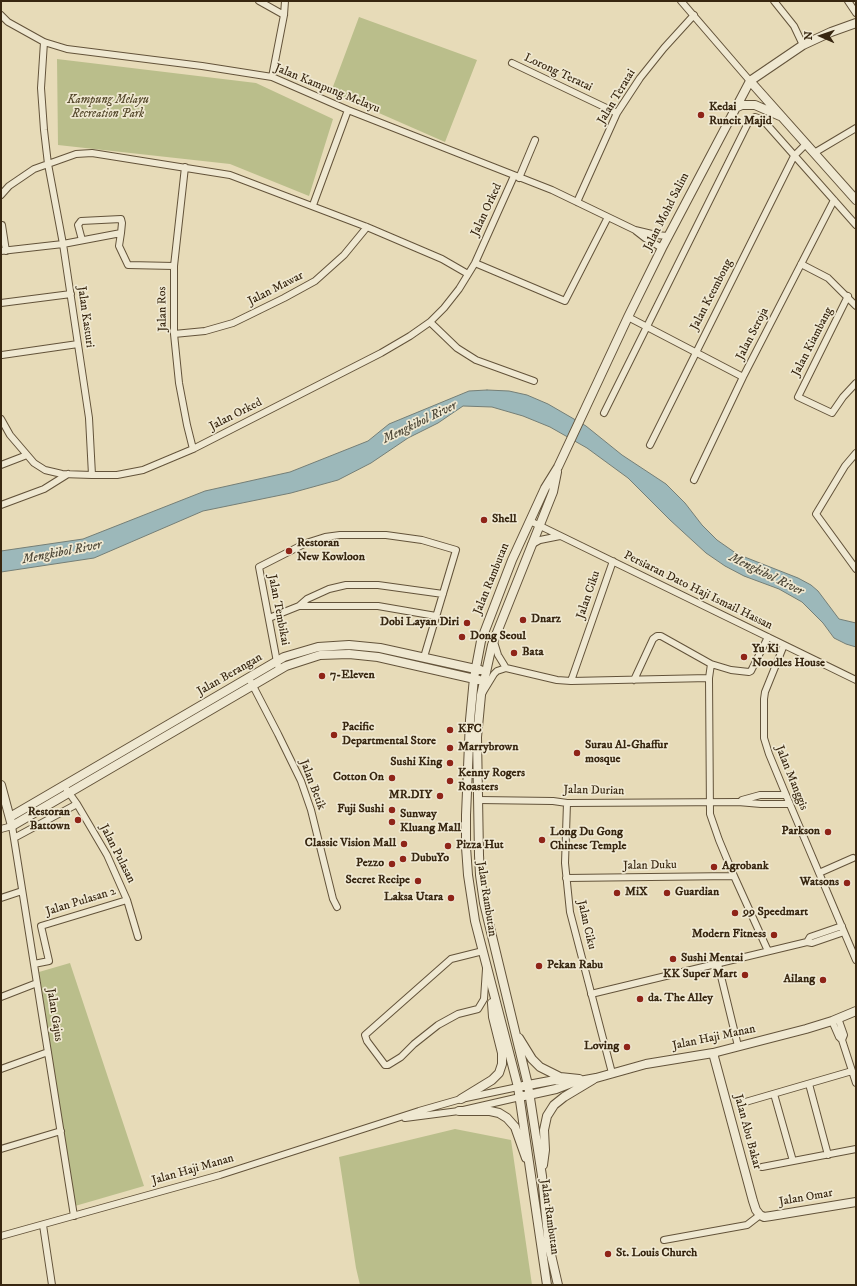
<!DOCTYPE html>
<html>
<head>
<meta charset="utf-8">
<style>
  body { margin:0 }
  #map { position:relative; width:857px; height:1286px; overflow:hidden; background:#e7dbb8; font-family:"IM FELL DW Pica",serif }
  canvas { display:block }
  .frame { position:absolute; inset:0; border:2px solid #372610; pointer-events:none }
  .north { position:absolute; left:801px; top:16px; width:40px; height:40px; -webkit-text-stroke:3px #efe8d1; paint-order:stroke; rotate:272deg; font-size:11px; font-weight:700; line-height:16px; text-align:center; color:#372610 }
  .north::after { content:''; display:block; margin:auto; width:14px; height:18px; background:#372610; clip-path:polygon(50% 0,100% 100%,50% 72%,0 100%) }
</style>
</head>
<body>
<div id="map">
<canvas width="857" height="1286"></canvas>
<div class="frame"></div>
<div class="north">N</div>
</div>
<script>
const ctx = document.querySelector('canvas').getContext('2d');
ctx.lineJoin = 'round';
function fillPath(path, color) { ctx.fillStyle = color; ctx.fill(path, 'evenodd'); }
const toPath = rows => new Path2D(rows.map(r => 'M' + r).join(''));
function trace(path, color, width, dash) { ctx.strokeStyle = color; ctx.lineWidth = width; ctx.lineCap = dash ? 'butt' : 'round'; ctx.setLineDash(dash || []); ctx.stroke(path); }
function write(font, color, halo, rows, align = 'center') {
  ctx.font = font + ' "IM FELL DW Pica",serif'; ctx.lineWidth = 3.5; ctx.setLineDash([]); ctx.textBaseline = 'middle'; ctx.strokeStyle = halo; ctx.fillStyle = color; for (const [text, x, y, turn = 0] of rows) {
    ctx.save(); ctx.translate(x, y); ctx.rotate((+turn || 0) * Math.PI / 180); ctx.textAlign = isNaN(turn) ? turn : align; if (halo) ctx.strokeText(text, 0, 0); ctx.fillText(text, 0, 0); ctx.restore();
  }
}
fillPath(toPath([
  [359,17,477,60,445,142,331,92],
  [57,59,256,83,333,119,309,196,230,164,58,145],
  [70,963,144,1186,75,1206,39,972],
  [455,1129,511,1140,532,1285,360,1285,356,1268,339,1157]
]), '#babe8b');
const water = toPath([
  [487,390,509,391,527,395,548,404,586,426,622,455,666,484,685,503,702,525,717,540,737,554,798,578,811,585,818,591,839,619,856,623,856,647,846,644,834,638,823,623,802,602,779,589,744,576,725,566,706,553,670,520,628,478,587,448,550,427,523,416,492,407,463,406,438,423,408,438,371,463,338,480,291,493,203,511,94,558,1,572,1,551,83,539,205,491,290,472,368,441,389,424,469,391,487,390]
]);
fillPath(water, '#9cb8ba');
trace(water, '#747e76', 1);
const minor = toPath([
  [259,1,284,15],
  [681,1,750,81],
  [774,1,794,26,803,45],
  [848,1,856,13],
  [1,15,8,22,44,42,67,49,202,66,272,77,348,110,552,190,635,230,656,235,668,236],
  [44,42,41,88,44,130,48,164,63,244,89,418,92,475],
  [512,63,617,113],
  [272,77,284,15,285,1],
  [814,153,856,128],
  [185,167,174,266,174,334,179,383,187,425,193,449],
  [519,178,535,140],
  [1,195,9,186,34,169,76,154,92,153,230,175,367,227,442,259,468,274],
  [577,202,617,113,640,78,664,48,694,15],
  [313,205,348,110],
  [2,225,6,251],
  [636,231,645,238,662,248],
  [82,240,78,225,81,221,121,219,122,223,121,233],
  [1,251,63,244,121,233,119,246,128,265,174,266],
  [475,263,565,301,608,217],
  [801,264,828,278,856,306],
  [848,296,798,397,832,413,843,397,856,383],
  [1,303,71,294],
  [628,317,743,377],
  [430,322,457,348,476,360,534,381],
  [174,334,205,331,233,323,284,298,315,281,344,255,367,227],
  [2,355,78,344],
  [604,413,749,121,755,117,762,119,856,225],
  [1,419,10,435,34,463,45,470,62,474,92,475,117,475,143,470,193,449,381,353,410,336,430,322,444,308,459,289,475,263,514,176],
  [650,445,794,156,806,144],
  [856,453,845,466,816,514,856,569],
  [1,465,27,455],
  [694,480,743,377,834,200],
  [1,505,44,489,68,474],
  [530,521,856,680],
  [531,545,540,540,560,536],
  [299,606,378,606,436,616],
  [269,618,299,606,307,599,329,589,346,585,378,585,443,594],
  [494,642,498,655,506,668],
  [784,645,765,692,764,699,764,738,769,754,786,795,856,960],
  [711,664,731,670,749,672,751,671,768,637],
  [279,669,277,662,259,567,306,543,325,537,340,535,386,535,422,540,456,550,424,657],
  [634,680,653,639,657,636,661,636,711,664,709,678,710,814,719,840,734,876,768,951],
  [571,681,613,561],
  [251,682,278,734,301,781,311,810,333,899,337,907],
  [483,692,494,674,497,671,506,668,557,680,571,681,709,678],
  [67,790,77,804,107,855,127,900,138,937],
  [479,800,553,801,567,803,738,802,761,804,789,804],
  [742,800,760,795,786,795],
  [567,803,565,863,570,912,612,1073],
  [1,829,12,826,74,1216],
  [14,838,77,804],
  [819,873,853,858],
  [566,878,734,876],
  [1,898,22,891],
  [807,942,810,937,842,926],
  [483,951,451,959,365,1035,367,1041,385,1065,388,1065,401,1057,414,1044,438,1025,458,1014,478,1009,484,999,486,969],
  [34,964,49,961,41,926,127,900],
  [718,964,738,1046],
  [591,994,807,942,812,943,844,932],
  [1,997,37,983],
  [838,1018,844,1035,842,1040],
  [832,1021,839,1037,842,1040,856,1083],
  [1,1069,48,1052],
  [809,1084,828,1155],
  [774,1094,793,1161],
  [742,1103,852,1071],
  [405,1118,459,1111,520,1097],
  [1,1149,61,1131],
  [762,1167,856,1149],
  [43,1225,52,1285],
  [1,1236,220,1175,419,1111,461,1099,518,1087],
  [664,1240,747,1225,760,1215]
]);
const tertiary = toPath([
  [750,81,856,200],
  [735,108,742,105,755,105,780,116],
  [557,472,553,492,492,645,481,695,477,737,479,855,480,875,484,903,528,1085,542,1176,549,1246,558,1285],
  [1,785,12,826,286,666,320,655,349,654,378,657,479,680],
  [10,817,284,657,318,647,349,645,380,648,480,670],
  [519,1038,532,1059,540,1067,560,1077,579,1079],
  [713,1053,753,1201,756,1210,760,1215,764,1217,771,1216,856,1202],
  [523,1086,555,1080,565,1081],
  [524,1096,556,1089,574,1082,596,1078,646,1064,713,1053,806,1029,832,1021,856,1011],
  [461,1099,492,1080,499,1073,502,1064,502,1053,493,1017,492,1003],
  [459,1111,490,1111,499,1113,507,1118,515,1127,526,1158],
  [543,1165,545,1150,544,1130,547,1116,554,1105,564,1097,594,1079],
  [547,1285,518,1087,475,921,468,875,466,847,466,815,470,720,474,678,481,641,512,560,545,488,558,467,628,317,662,248,750,81,803,45,831,32,856,23]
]);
trace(minor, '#63533a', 8);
trace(tertiary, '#63533a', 10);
trace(minor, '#efe8d1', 6);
trace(tertiary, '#efe8d1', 8);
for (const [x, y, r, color] of [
  [701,115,4,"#8f2418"],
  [484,520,4,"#8f2418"],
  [289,551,4,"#8f2418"],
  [523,620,4,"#8f2418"],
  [467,623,4,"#8f2418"],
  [462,637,4,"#8f2418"],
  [514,653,4,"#8f2418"],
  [744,657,4,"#8f2418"],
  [322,676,4,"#8f2418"],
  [450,730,4,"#8f2418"],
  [334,735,4,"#8f2418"],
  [450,748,4,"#8f2418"],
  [577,753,4,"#8f2418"],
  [450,763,4,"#8f2418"],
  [392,778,4,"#8f2418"],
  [450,781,4,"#8f2418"],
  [440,796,4,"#8f2418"],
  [392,810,4,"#8f2418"],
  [78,820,4,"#8f2418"],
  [392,822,4,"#8f2418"],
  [828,832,4,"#8f2418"],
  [542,840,4,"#8f2418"],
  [404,844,4,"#8f2418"],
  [448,846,4,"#8f2418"],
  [403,859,4,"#8f2418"],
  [392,864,4,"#8f2418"],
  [714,867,4,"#8f2418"],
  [418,881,4,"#8f2418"],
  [847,883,4,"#8f2418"],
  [617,893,4,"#8f2418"],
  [667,893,4,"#8f2418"],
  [451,898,4,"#8f2418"],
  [735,913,4,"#8f2418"],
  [774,935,4,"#8f2418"],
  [673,959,4,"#8f2418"],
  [539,966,4,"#8f2418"],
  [745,975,4,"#8f2418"],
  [823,980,4,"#8f2418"],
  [640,999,4,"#8f2418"],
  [627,1047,4,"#8f2418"],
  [608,1254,4,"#8f2418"]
]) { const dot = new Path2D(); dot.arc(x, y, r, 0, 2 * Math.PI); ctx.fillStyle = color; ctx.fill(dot); trace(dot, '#efe8d1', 1.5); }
write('12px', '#372610', '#efe8d1', [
  ["Lorong Teratai",558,73,25],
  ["Jalan Kampung Melayu",327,89,22],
  ["Jalan Teratai",617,97,-59],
  ["Jalan Orked",487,210,-65],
  ["Jalan Mohd Salim",667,212,-63],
  ["Jalan Mawar",276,289,-27],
  ["Jalan Keembong",712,295,-63],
  ["Jalan Ros",163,309,-91],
  ["Jalan Kasturi",85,317,82],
  ["Jalan Seroja",753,334,-63],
  ["Jalan Kiambang",813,342,-63],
  ["Jalan Orked",236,415,-27],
  ["Jalan Rambutan",492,579,-68],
  ["Persiaran Dato Haji Ismail Hassan",698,591,26],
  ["Jalan Ciku",589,595,-71],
  ["Jalan Tembikai",278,610,79],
  ["Jalan Berangan",230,675,-30],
  ["Jalan Manggis",791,778,68],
  ["Jalan Betik",312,785,69],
  ["Jalan Durian",594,791,1],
  ["Jalan Pulasan",117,854,63],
  ["Jalan Duku",650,866,-1],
  ["Jalan Rambutan",486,899,81],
  ["Jalan Pulasan 2",81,902,-17],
  ["Jalan Ciku",586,925,77],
  ["Jalan Gajus",54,1015,81],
  ["Jalan Haji Manan",714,1038,-12],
  ["Jalan Abu Bakar",747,1132,75],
  ["Jalan Haji Manan",193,1170,-16],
  ["Jalan Omar",806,1198,-10],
  ["Jalan Rambutan",549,1217,82]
]);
write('italic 12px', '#584c2f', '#efe8d1', [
  ["Kampung Melayu",108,101],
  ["Recreation Park",108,115]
]);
write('bold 12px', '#372610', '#efe8d1', [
  ["Kedai",709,108],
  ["Runcit Majid",709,122],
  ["Shell",492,520],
  ["Restoran",297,544],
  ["New Kowloon",297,558],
  ["Dnarz",531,620],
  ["Dobi Layan Diri",459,623,"right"],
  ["Dong Seoul",470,637],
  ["Yu Ki",752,650],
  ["Noodles House",752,664],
  ["Bata",522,653],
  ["7-Eleven",330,676],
  ["Pacific",342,728],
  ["Departmental Store",342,742],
  ["KFC",458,730],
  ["Surau Al-Ghaffur",585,746],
  ["mosque",585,760],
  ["Marrybrown",458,748],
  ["Sushi King",442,763,"right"],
  ["Kenny Rogers",458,774],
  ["Roasters",458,788],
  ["Cotton On",384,778,"right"],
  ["MR.DIY",432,796,"right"],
  ["Fuji Sushi",384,810,"right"],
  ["Restoran",70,813,"right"],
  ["Battown",70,827,"right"],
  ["Sunway",400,815],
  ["Kluang Mall",400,829],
  ["Parkson",820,832,"right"],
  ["Long Du Gong",550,833],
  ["Chinese Temple",550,847],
  ["Classic Vision Mall",396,844,"right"],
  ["Pizza Hut",456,846],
  ["DubuYo",411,859],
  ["Pezzo",384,864,"right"],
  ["Agrobank",722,867],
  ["Secret Recipe",410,881,"right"],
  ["Watsons",839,883,"right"],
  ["MiX",625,893],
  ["Guardian",675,893],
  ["Laksa Utara",443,898,"right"],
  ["99 Speedmart",743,913],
  ["Modern Fitness",766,935,"right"],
  ["Sushi Mentai",681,959],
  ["Pekan Rabu",547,966],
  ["KK Super Mart",737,975,"right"],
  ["Ailang",815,980,"right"],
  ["da. The Alley",648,999],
  ["Loving",619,1047,"right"],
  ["St. Louis Church",616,1254]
], 'left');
write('italic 13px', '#504a3a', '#efe8d1', [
  ["Mengkibol River",420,423,-26],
  ["Mengkibol River",62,553,-11],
  ["Mengkibol River",766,575,26]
]);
</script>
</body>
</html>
